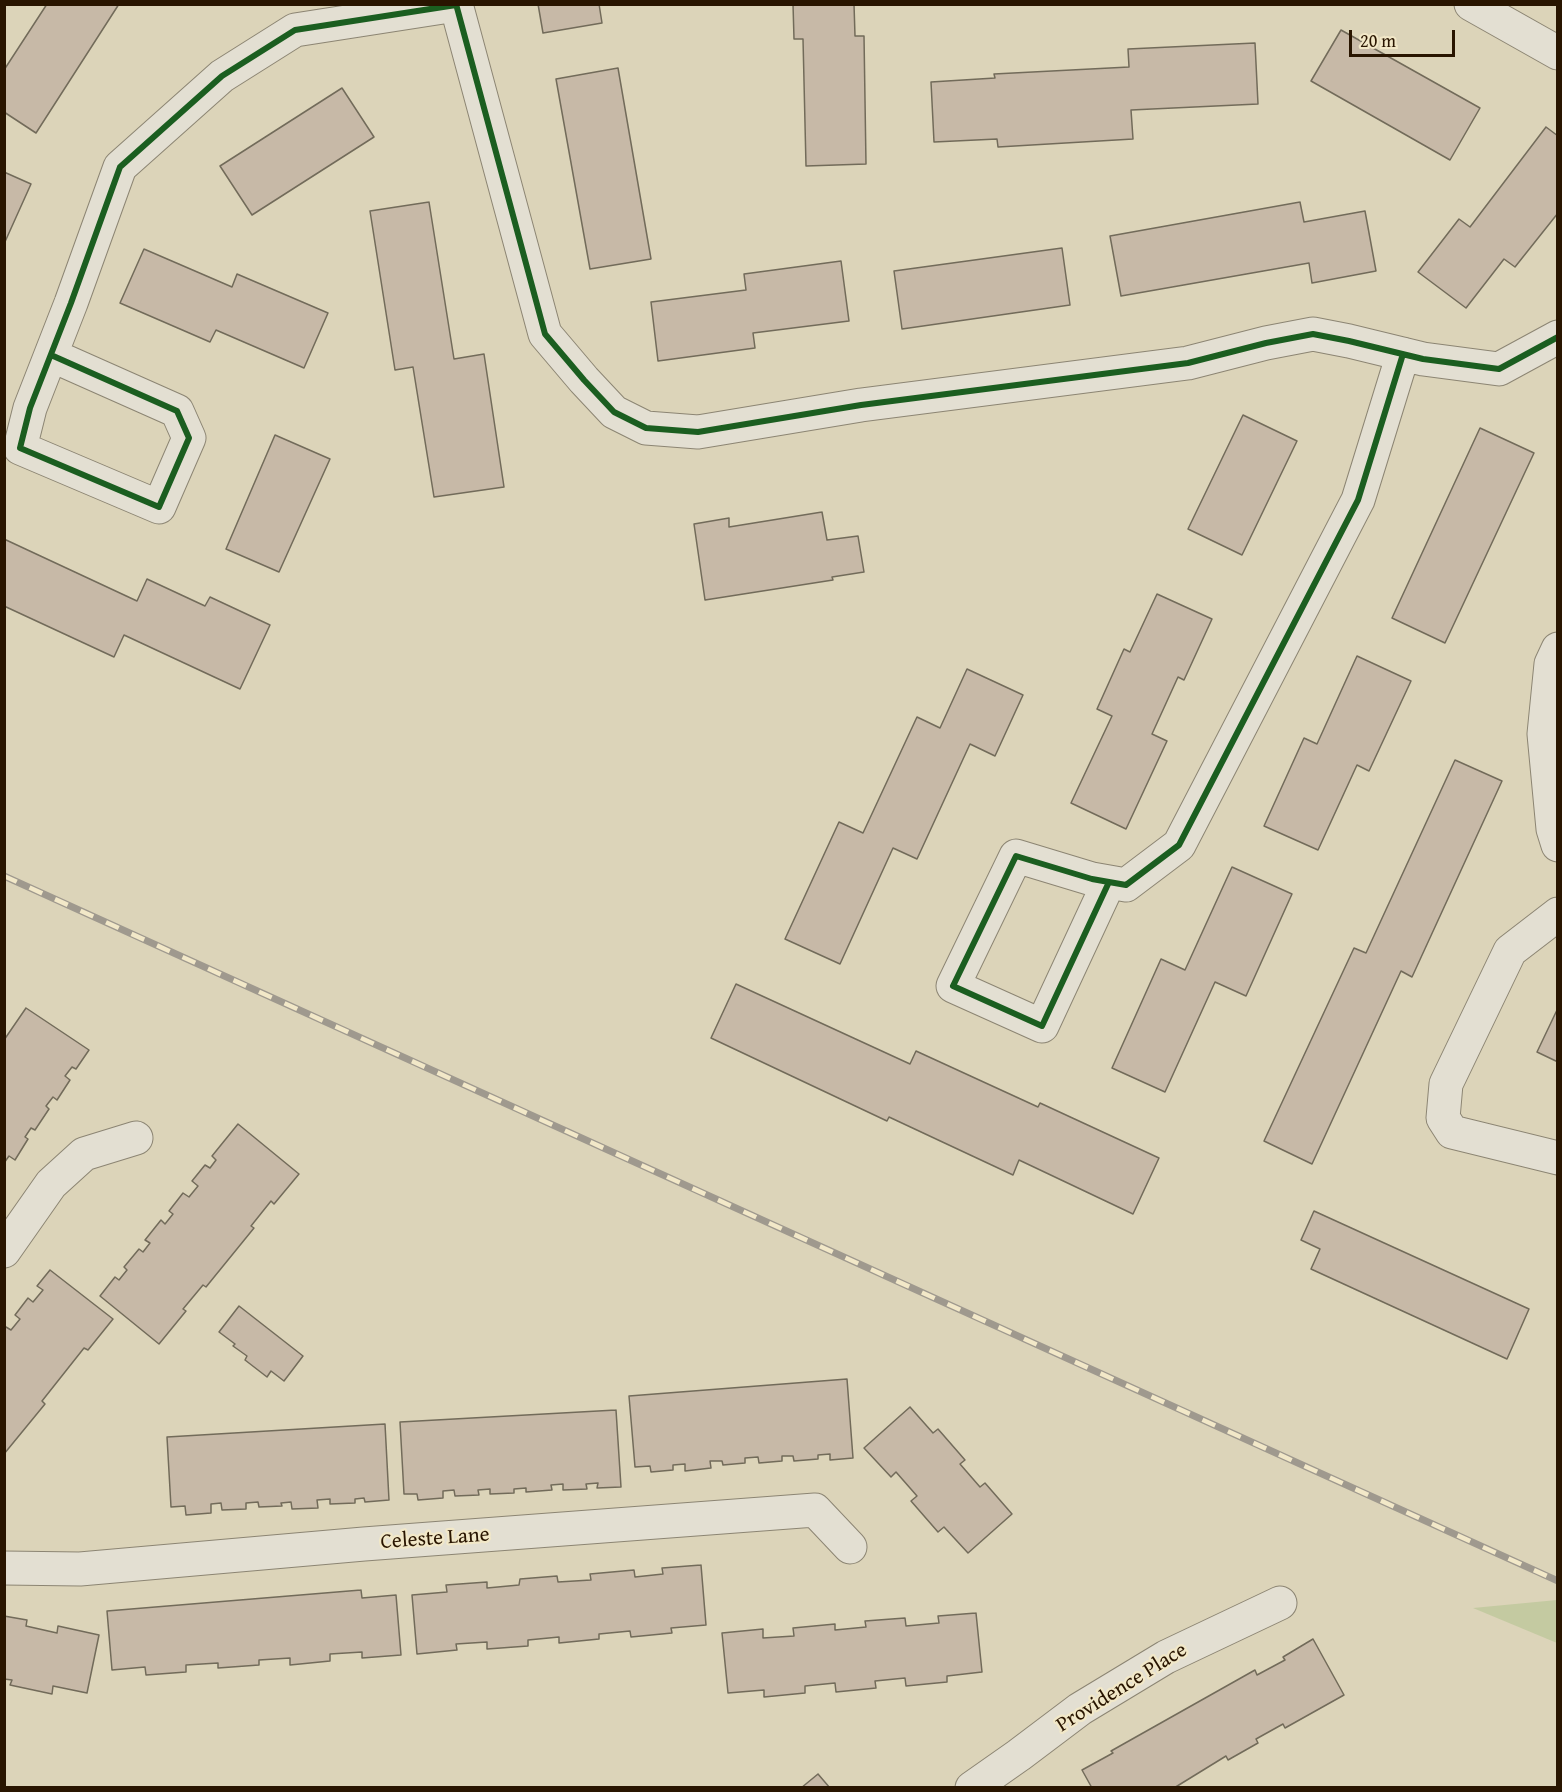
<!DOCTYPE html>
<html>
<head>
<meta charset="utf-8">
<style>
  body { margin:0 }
  #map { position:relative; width:1562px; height:1792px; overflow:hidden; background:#dcd4b9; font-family:"Gentium Book Plus",serif }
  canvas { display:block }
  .frame { position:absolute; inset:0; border:6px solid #291500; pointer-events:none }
  .scale { position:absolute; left:1349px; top:30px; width:106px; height:27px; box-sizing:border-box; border:3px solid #291500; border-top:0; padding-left:8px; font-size:18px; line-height:21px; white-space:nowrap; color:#291500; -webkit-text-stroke:4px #f2e8c8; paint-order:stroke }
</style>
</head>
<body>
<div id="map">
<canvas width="1562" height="1792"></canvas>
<div class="frame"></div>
<div class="scale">20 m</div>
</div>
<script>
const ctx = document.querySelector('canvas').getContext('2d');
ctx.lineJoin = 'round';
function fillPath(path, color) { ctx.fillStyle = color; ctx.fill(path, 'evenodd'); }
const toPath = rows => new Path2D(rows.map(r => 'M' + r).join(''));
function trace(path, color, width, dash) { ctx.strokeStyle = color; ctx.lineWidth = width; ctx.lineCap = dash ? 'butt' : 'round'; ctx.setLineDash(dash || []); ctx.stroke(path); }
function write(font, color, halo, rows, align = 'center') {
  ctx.font = font + ' "Gentium Book Plus",serif'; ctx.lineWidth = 4.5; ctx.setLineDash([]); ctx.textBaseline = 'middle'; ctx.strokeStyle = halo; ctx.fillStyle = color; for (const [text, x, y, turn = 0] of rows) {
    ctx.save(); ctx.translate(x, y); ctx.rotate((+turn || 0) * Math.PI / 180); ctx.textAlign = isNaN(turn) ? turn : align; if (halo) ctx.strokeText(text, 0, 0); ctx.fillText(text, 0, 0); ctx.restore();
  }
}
fillPath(toPath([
  [1557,1600,1557,1643,1473,1608]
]), '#c4caa1');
const building = toPath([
  [47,4,119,4,36,133,4,112,4,70,47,4],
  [538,4,599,4,602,23,543,33,538,4],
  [793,4,854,4,855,36,864,36,866,164,806,166,803,39,794,39,793,4],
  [1341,30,1480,108,1450,160,1311,81,1341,30],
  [1255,43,1258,104,1131,110,1133,139,998,147,997,139,934,142,931,82,995,78,994,74,1129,67,1128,49,1255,43],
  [618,68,651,259,590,269,556,79,618,68],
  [342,88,374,137,252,215,220,166,342,88],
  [1546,127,1558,136,1558,213,1515,267,1504,259,1466,308,1418,272,1459,219,1470,227,1546,127],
  [4,172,31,184,4,244,4,172],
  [429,202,454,359,484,354,504,487,434,497,413,367,395,370,370,211,429,202],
  [1300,202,1304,222,1365,211,1376,271,1312,283,1309,263,1121,296,1110,236,1300,202],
  [1062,248,1070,305,902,329,894,271,1062,248],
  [144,249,232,287,237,274,328,313,304,368,216,330,210,342,120,303,144,249],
  [841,261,849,321,753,333,755,348,658,361,651,302,746,290,744,274,841,261],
  [1243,415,1297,441,1242,555,1188,529,1243,415],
  [1480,428,1534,453,1445,643,1392,618,1480,428],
  [275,435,330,459,279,572,226,549,275,435],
  [822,512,827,540,858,536,864,572,832,577,833,580,705,600,694,524,729,518,729,527,822,512],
  [4,539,137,601,147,579,205,606,210,597,270,625,240,689,124,635,114,657,4,606,4,539],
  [1157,594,1212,619,1184,680,1178,677,1152,734,1167,741,1126,829,1071,803,1112,716,1097,709,1124,649,1130,652,1157,594],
  [1357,656,1411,681,1369,771,1357,765,1318,850,1264,826,1304,738,1317,744,1357,656],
  [967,669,1023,695,995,756,970,744,917,859,893,848,840,964,785,939,839,822,863,833,917,717,940,728,967,669],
  [1455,760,1502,781,1412,977,1401,971,1312,1164,1264,1141,1354,948,1366,953,1455,760],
  [1232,867,1292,894,1246,996,1215,982,1165,1092,1112,1068,1161,959,1185,970,1232,867],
  [736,984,910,1064,916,1051,1038,1107,1040,1103,1159,1158,1133,1214,1019,1160,1013,1175,889,1117,887,1121,711,1038,736,984],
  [26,1008,89,1050,76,1069,72,1067,65,1076,70,1080,57,1100,53,1097,46,1106,49,1109,35,1130,31,1128,25,1137,28,1139,15,1160,9,1156,4,1163,4,1040,26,1008],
  [1557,1010,1558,1011,1558,1062,1537,1052,1557,1010],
  [238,1124,299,1174,274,1204,271,1201,251,1226,254,1228,206,1287,203,1285,183,1309,186,1311,159,1344,100,1296,115,1277,119,1280,127,1270,124,1267,139,1249,143,1252,150,1243,145,1240,161,1220,165,1224,173,1214,169,1211,183,1193,189,1197,198,1186,192,1181,205,1165,210,1168,216,1160,212,1156,238,1124],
  [1314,1211,1529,1309,1507,1359,1311,1269,1320,1249,1301,1240,1314,1211],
  [50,1270,113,1319,88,1350,84,1348,42,1401,45,1404,4,1454,4,1329,6,1327,11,1330,20,1319,15,1315,28,1298,33,1302,43,1290,37,1286,50,1270],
  [239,1306,303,1356,284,1381,271,1371,267,1377,245,1360,247,1356,233,1346,235,1344,219,1332,239,1306],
  [847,1379,853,1458,830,1460,830,1454,818,1455,818,1459,794,1461,793,1456,782,1456,782,1461,759,1463,758,1457,745,1458,745,1463,723,1465,722,1461,710,1461,711,1468,685,1471,685,1464,673,1465,673,1470,651,1472,650,1466,635,1467,629,1396,847,1379],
  [910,1407,933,1433,938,1429,965,1460,960,1464,980,1487,985,1483,1012,1514,968,1553,944,1527,938,1532,911,1501,917,1496,896,1472,891,1477,864,1448,910,1407],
  [616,1410,621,1487,597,1488,598,1483,586,1484,587,1489,563,1490,563,1484,551,1485,552,1490,526,1492,526,1488,514,1489,514,1493,490,1494,490,1489,478,1490,479,1495,455,1496,454,1490,443,1491,443,1498,418,1500,417,1494,404,1494,400,1422,616,1410],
  [385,1424,389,1500,365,1502,364,1498,355,1499,355,1503,330,1504,330,1499,317,1500,318,1508,292,1509,291,1502,281,1503,282,1506,259,1507,258,1502,246,1503,246,1509,222,1510,221,1503,211,1504,211,1513,186,1515,185,1506,171,1507,167,1437,385,1424],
  [701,1565,706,1625,671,1628,672,1633,631,1637,630,1631,599,1634,599,1639,559,1643,559,1637,528,1640,528,1646,487,1649,487,1642,456,1644,457,1650,417,1654,412,1595,447,1592,446,1585,487,1582,487,1588,519,1585,520,1579,557,1576,558,1582,591,1580,590,1574,634,1570,635,1577,663,1574,662,1568,701,1565],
  [361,1590,362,1598,396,1595,401,1655,362,1658,362,1652,330,1654,330,1661,290,1665,290,1658,259,1660,259,1665,218,1668,218,1663,186,1665,186,1672,146,1675,145,1667,112,1670,107,1611,361,1590],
  [976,1613,982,1672,947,1676,947,1682,906,1686,905,1678,875,1681,876,1688,836,1692,835,1683,805,1686,805,1693,764,1697,764,1690,728,1693,722,1633,763,1629,763,1638,794,1636,793,1628,835,1624,835,1630,866,1627,865,1621,905,1618,906,1626,939,1623,938,1616,976,1613],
  [4,1616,27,1620,26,1626,57,1633,58,1626,99,1635,87,1693,53,1686,52,1694,10,1685,12,1680,4,1679,4,1616],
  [1313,1639,1344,1695,1285,1728,1283,1724,1256,1739,1258,1743,1228,1760,1226,1756,1174,1788,1092,1788,1082,1770,1113,1753,1111,1751,1255,1670,1257,1675,1285,1660,1283,1657,1313,1639],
  [818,1774,830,1788,801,1788,818,1774]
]);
fillPath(building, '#c7b9a7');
trace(building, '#726b5a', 1.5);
const minor = toPath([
  [456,4,545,334,584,380,614,412,646,428,698,432,861,405,1188,363,1266,343,1313,334,1349,341,1423,359,1499,369,1558,337],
  [1471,4,1558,53],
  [51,355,177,411,189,438,159,507,20,448,30,408,71,303,120,167,222,76,295,30,456,5],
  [1558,649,1551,664,1544,734,1553,829,1558,845],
  [1109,882,1042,1026,953,986,1016,856,1092,879,1126,885,1179,845,1358,500,1403,354],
  [1558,914,1510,951,1446,1084,1443,1118,1452,1132,1558,1158],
  [4,1251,51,1184,84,1154,136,1138],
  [4,1568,80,1569,364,1544,815,1510,850,1547],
  [972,1788,1019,1755,1080,1709,1166,1657,1280,1603]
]);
trace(minor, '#8c8573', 35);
trace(minor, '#e3dfd2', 33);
const rail = toPath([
  [4,876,1558,1581]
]);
trace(rail, '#9f998e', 7);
trace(rail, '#f2e8c8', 4.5, [14]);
trace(toPath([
  [456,4,545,334,584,380,614,412,646,428,698,432,861,405,1188,363,1266,343,1313,334,1349,341,1423,359,1499,369,1558,337],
  [51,355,177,411,189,438,159,507,20,448,30,408,71,303,120,167,222,76,295,30,456,5],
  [1109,882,1042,1026,953,986,1016,856,1092,879,1126,885,1179,845,1358,500,1403,354]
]), '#1b5e20', 6);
write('21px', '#291500', '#f2e8c8', [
  ["Celeste Lane",435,1539,-4],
  ["Providence Place",1122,1688,-32]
]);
</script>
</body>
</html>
